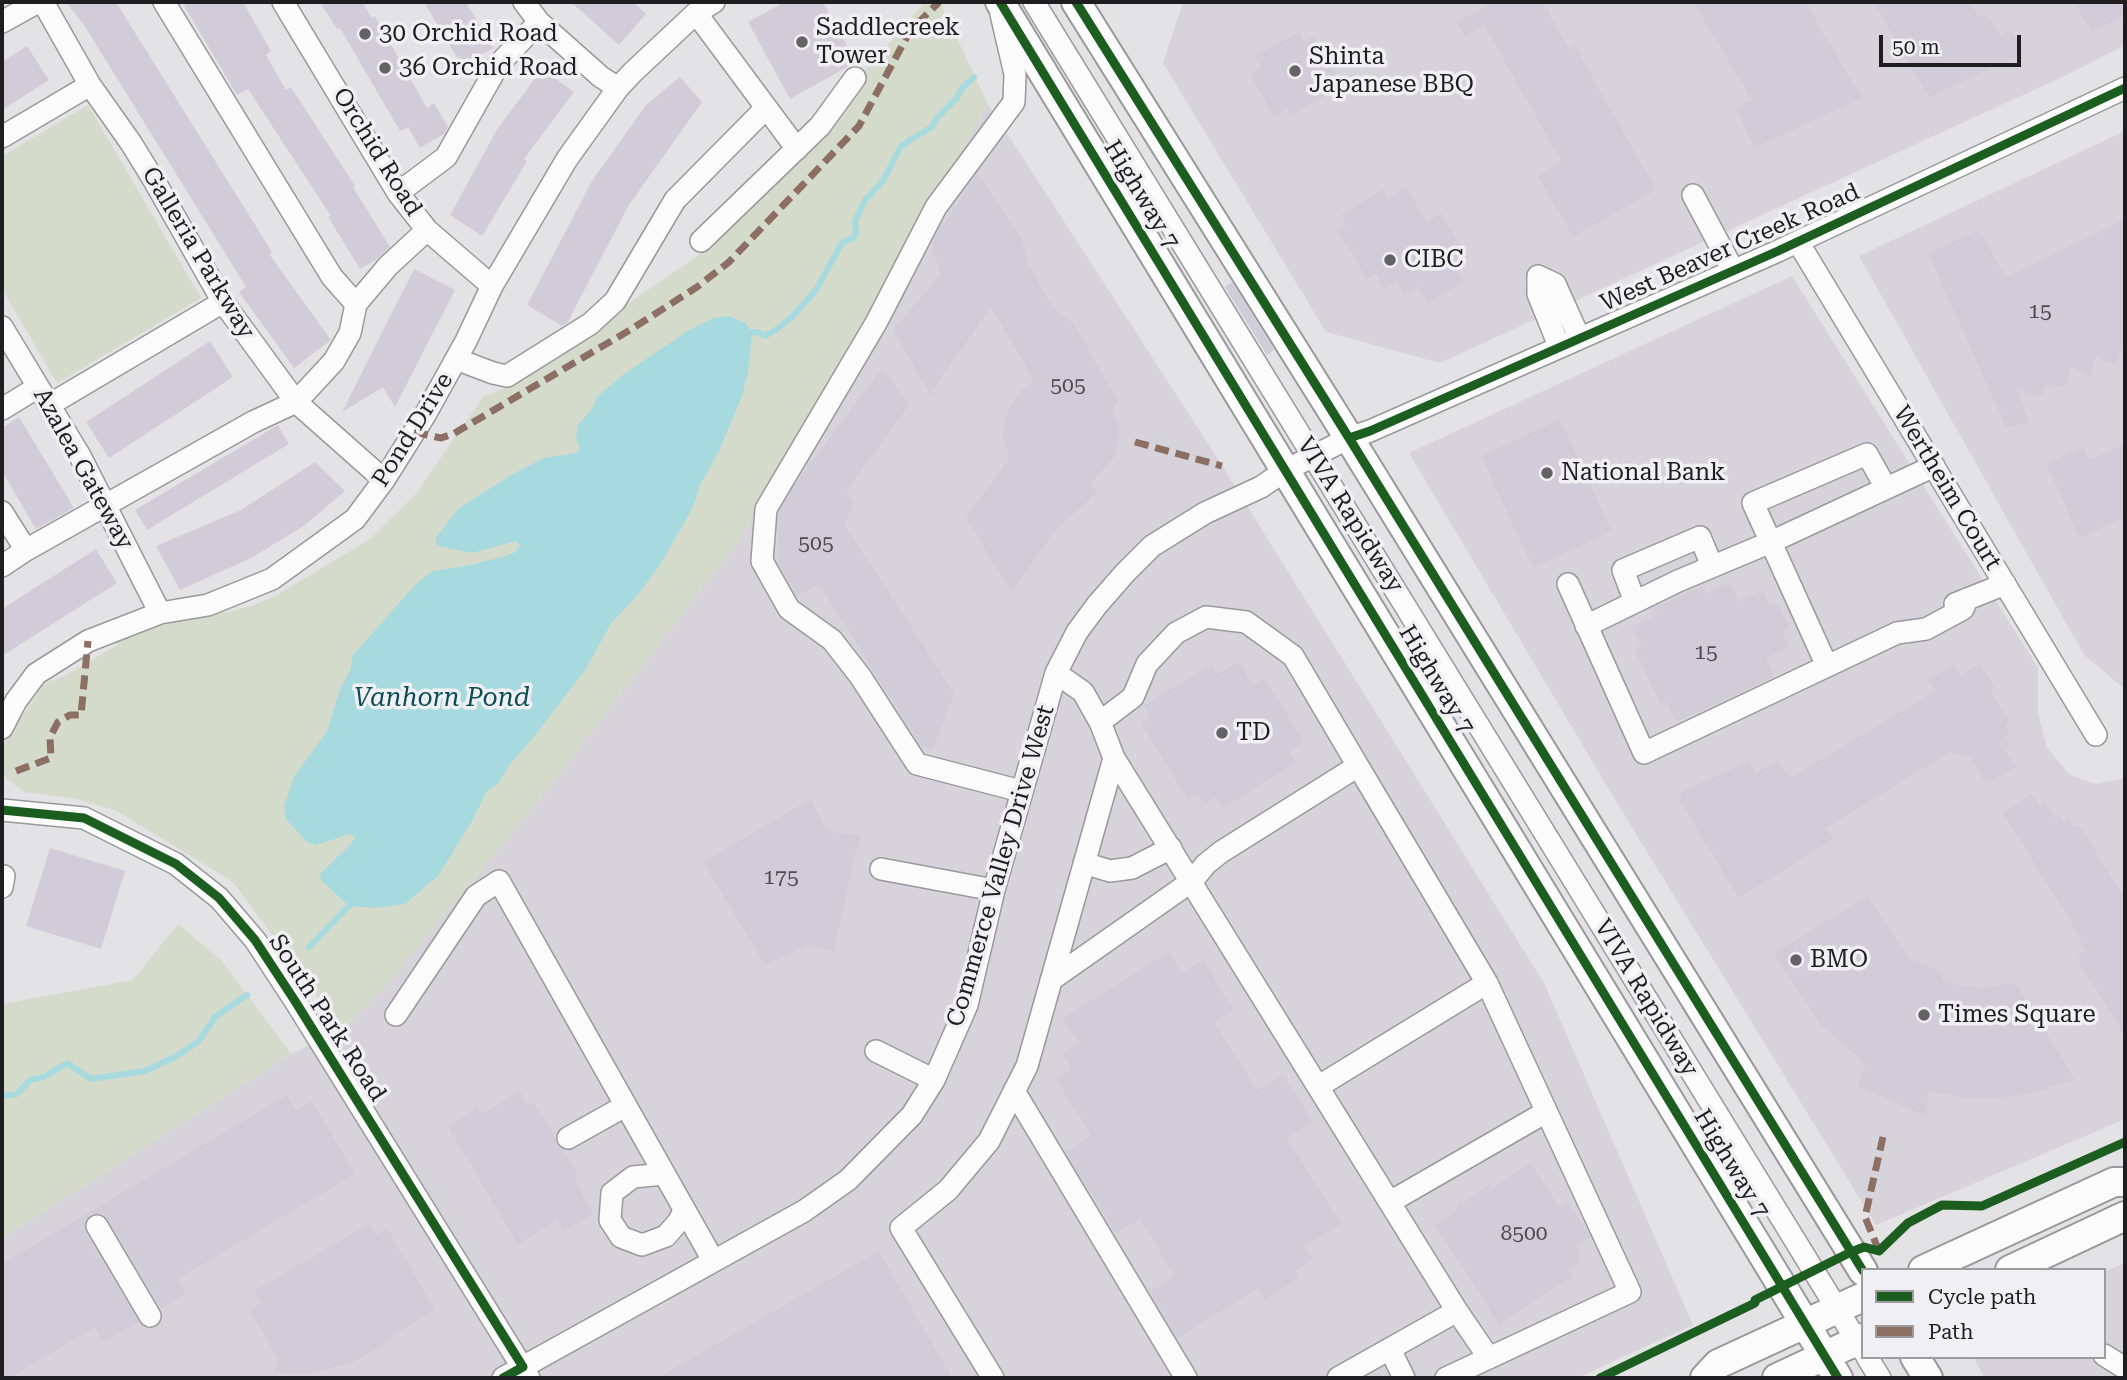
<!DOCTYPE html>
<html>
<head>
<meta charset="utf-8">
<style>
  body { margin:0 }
  #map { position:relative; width:2127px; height:1380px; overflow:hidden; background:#e3e2e5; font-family:"Roboto Serif",serif }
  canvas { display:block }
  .frame { position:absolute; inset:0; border:4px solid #1e1d1f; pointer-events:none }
  .legend { position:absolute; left:1861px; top:1268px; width:245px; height:91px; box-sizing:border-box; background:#f0eff4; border:2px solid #9c9b9f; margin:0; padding:9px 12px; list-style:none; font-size:21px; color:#1e1d1f }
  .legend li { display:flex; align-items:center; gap:14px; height:35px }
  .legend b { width:35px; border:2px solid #9c9b9f }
  .scale { position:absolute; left:1879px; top:35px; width:142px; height:32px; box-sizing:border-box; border:4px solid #1e1d1f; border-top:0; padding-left:9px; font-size:21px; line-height:24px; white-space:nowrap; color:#1e1d1f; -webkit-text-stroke:5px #f0eff4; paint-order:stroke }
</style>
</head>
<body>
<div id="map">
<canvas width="2127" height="1380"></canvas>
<div class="frame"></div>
<ul class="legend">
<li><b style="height:9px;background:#1b5e20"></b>Cycle path</li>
<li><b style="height:9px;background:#8d6e63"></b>Path</li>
</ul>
<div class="scale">50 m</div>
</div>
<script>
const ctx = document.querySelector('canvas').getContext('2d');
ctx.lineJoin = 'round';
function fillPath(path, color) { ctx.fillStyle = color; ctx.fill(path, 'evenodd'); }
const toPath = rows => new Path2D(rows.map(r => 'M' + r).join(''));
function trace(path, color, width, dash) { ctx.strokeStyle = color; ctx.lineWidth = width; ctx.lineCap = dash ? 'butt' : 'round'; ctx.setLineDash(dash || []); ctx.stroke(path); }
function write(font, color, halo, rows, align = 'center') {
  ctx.font = font + ' "Roboto Serif",serif'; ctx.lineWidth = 7; ctx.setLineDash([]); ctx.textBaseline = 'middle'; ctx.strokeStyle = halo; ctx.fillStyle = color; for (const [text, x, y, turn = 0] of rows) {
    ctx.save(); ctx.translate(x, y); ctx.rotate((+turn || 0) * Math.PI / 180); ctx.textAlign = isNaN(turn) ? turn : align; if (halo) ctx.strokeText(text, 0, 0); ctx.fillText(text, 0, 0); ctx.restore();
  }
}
fillPath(toPath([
  [1183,2,2125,2,2125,45,2073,72,1440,363,1326,332,1163,63],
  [988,104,1218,459,1544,983,1693,1325,1577,1378,2,1378,2,1238,291,1054,342,1030,380,993,540,799,746,531],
  [2125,131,2125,689,2084,655,1859,256],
  [1792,276,2038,668,2038,713,2047,748,2070,775,2096,784,2125,778,2125,1119,1876,1225,1614,798,1409,453],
  [2125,1263,2125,1378,1985,1378,1973,1357,2104,1357,2104,1272]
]), '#d6d3db');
fillPath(toPath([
  [925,2,940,2,988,104,746,531,540,799,380,993,342,1030,233,882,115,810,71,798,24,792,7,779,2,768,2,747,43,685,66,675,116,646,122,637,216,610,226,613,254,605,277,595,370,539,415,495,483,397,507,387,713,245],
  [88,105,201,298,57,383,2,289,2,156],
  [178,924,222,961,291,1054,2,1238,2,1004,133,980]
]), '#d5dbca');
fillPath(toPath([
  [728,316,746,323,752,333,748,373,742,396,719,451,700,485,693,507,660,565,636,597,611,623,586,669,529,743,509,765,499,783,487,791,472,821,438,876,405,904,374,908,349,906,321,880,320,874,352,843,355,837,353,835,349,834,317,845,308,843,286,819,284,807,294,777,327,731,340,689,350,671,353,655,417,583,433,571,466,566,502,557,514,553,520,546,516,541,472,553,438,546,435,539,458,509,511,475,544,458,576,453,580,449,576,439,578,425,593,408,597,397,624,374,689,330,714,318]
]), '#a6dadf');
trace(toPath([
  [752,333,758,332,765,336,777,329,793,316,816,290,842,243,853,238,856,233,855,221,865,200,883,181,901,146,933,126,936,119,956,99,962,88,974,77],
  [309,947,349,906],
  [2,1096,17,1094,30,1080,44,1077,67,1063,91,1079,145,1071,175,1057,199,1041,215,1017,247,995]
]), '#a6dadf', 6);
fillPath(toPath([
  [66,2,116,2,272,252,269,254,331,340,294,368,239,292,246,287,84,25],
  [182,2,243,2,271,51,266,55,286,90,291,87,355,186,353,187,390,247,377,259,360,269,328,217,331,216,248,89,237,95],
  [320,2,362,2,372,18,375,16,427,108,434,103,448,127,444,134,420,148,408,127,400,131,340,28,337,29],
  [424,2,466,2,493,48,462,66],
  [571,2,633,2,646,14,619,45],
  [784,2,823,2,856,62,790,99,748,22],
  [1493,2,1543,2,1569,49,1575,46,1656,190,1573,237,1538,176,1562,162,1484,25,1465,36,1457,22],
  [1693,2,1805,2,1862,98,1754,148,1736,109,1752,100],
  [1873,2,1970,2,1979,18,1986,14,2000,36,2011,30,2024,53,1929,97],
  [2074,2,2125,2,2125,14,2092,33],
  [1299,32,1304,42,1314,36,1338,78,1332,81,1337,89,1292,115,1288,108,1274,117,1250,74,1261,68,1255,56],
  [27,46,49,80,2,110,2,62],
  [542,69,574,92,524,159,527,161,482,236,450,215,498,128],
  [680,77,702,102,629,205,567,323,562,326,527,305,592,181,646,105],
  [978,173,1022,240,1028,265,1055,310,1073,322,1118,401,1112,410,1119,423,1119,440,1116,455,1090,484,1097,492,1053,533,1011,593,966,517,1010,458,1003,435,1008,411,1021,391,1034,380,991,307,932,391,932,398,893,330,941,274,932,251,935,237],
  [1406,187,1427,222,1441,213,1468,258,1455,266,1464,281,1428,303,1418,287,1405,295,1397,281,1384,289,1376,274,1367,279,1337,229,1346,224,1341,215,1383,189,1388,198],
  [2125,219,2125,349,2122,347,2116,365,2096,357,2090,376,2071,367,2065,387,2047,384,2041,397,2016,389,2030,423,2006,427,1928,253,1979,230,2006,277],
  [414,269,455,290,395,407,383,387,342,412],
  [1232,282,1274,350,1267,355,1225,287],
  [210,341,233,377,109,458,86,422],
  [882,368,909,405,847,490,853,503,845,525,954,693,933,750,921,746,819,584,797,596,777,560,779,513,798,480],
  [19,417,74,508,36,529,2,471,2,428],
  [1560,419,1612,531,1533,568,1481,456],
  [278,425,289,444,147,530,135,510],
  [2125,444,2125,517,2080,538,2046,464,2083,447,2089,460],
  [315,462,345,491,305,525,251,558,180,590,156,546,241,510],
  [96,549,117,583,2,656,2,609],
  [1730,582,1739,601,1763,590,1770,605,1777,602,1789,628,1782,631,1789,647,1766,658,1774,677,1676,722,1667,703,1661,706,1634,649,1641,646,1632,627,1657,615,1654,608,1702,586,1705,593],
  [1239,662,1253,685,1265,678,1304,742,1289,751,1296,763,1223,808,1216,797,1204,804,1198,794,1188,800,1141,723,1151,717,1144,705,1211,665,1217,674],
  [1980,663,1995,688,1990,691,2010,722,2005,726,2010,733,2005,737,2010,745,2004,748,2016,767,1986,784,1970,757,1950,752,1826,828,1833,838,1829,842,1739,898,1680,801,1681,792,1749,761,1756,773,1778,760,1790,778,1935,691,1928,680,1953,664,1960,676],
  [2032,793,2039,805,2044,802,2054,817,2059,814,2064,822,2069,819,2074,828,2079,825,2125,899,2125,1036,2078,961,2080,960,2077,956,2085,951,2078,940,2081,938,2003,813],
  [811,799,827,831,860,835,833,952,810,944,765,965,703,862],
  [50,848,125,871,101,949,26,926],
  [1868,896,1903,950,1910,958,1942,972,1942,979,1955,984,1982,988,2015,983,2075,1079,2030,1094,2005,1097,1959,1097,1929,1091,1926,1116,1857,1086,1865,1068,1860,1059,1819,1023,1774,953],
  [1169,952,1182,973,1203,960,1234,1010,1214,1022,1257,1090,1283,1074,1313,1122,1287,1138,1341,1224,1305,1246,1313,1259,1295,1271,1299,1278,1265,1300,1258,1288,1178,1338,1150,1292,1175,1276,1140,1219,1116,1233,1073,1165,1066,1152,1091,1136,1056,1079,1072,1069,1062,1053,1079,1043,1063,1018],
  [519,1089,528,1106,534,1102,555,1137,557,1145,563,1150,579,1177,574,1178,593,1215,563,1231,557,1220,518,1245,448,1126,476,1108,484,1114],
  [287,1095,296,1111,312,1101,355,1174,178,1279,186,1293,161,1309,108,1219,103,1214,91,1214,85,1220,85,1232,139,1322,103,1342,95,1327,9,1378,2,1378,2,1264],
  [1530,1163,1560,1208,1568,1202,1590,1237,1578,1245,1580,1263,1569,1270,1573,1276,1499,1324,1435,1225,1459,1209,1457,1206,1490,1184,1493,1188],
  [369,1224,376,1235,387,1228,435,1310,390,1337,392,1340,353,1362,306,1374,275,1373,278,1360,250,1310,261,1303,254,1291],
  [879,1251,952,1378,657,1378]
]), '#d1cdd8');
const minor = toPath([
  [43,2,90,85,131,143,155,182,223,302,296,402,384,480],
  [164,2,332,277,356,304],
  [283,2,398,193,427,230,492,286],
  [524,2,539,22,601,77,618,88],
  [1034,2,1863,1351],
  [696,13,797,149],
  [1001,14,1015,74,1014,102,936,207,876,323,766,509,762,561,789,609,832,640,860,676,917,764,1021,791],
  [2,22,38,2],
  [2,137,90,85],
  [398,193,446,157,498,65,539,22],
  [1693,195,1733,270],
  [701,241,820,126,855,78],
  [1798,242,2096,735],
  [2,327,80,456,160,613],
  [1559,346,1538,294,1538,276,1555,284,1579,337],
  [456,359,493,373,507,376,590,324,615,301,675,200,766,108],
  [49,405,223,302],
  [2,409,38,387],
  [2,512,26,550],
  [2,566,26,550,253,422,296,402,334,361,350,333,356,304,388,266,427,230],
  [1568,584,1644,753,1897,633,1926,629,1963,609,1967,599],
  [1635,602,1623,570,1700,537,1712,566],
  [1955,604,2005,584],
  [1586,626,1678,581,1771,542,1934,466],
  [1827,666,1753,503,1867,454,1886,488],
  [1056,673,1083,692,1100,722,1114,758,1457,1311,1338,1378],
  [1100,722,1133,697,1147,664,1176,633,1206,617,1246,622,1293,656,1358,766],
  [2,728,16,701,36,674,88,641,160,613,208,605,272,579,355,519,384,480,425,415,466,341,492,286,567,159,618,88,633,72,696,13,714,2],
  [2,810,84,818,176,864,219,898,255,940,295,1001,529,1378],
  [1084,863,1110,871,1132,868,1171,848],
  [881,869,994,890],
  [2,876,4,876,2,887],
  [1051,980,1192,881,1206,864,1221,852,1358,766,1487,983,1630,1292,1446,1378],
  [396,1015,476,896,499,881,713,1260],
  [876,1051,934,1080],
  [1319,1086,1487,983],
  [1014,1091,1186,1378],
  [568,1138,625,1106],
  [664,1174,633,1177,612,1193,610,1220,621,1237,642,1245,666,1236,679,1221,684,1210],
  [1390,1202,1546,1112],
  [97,1226,150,1316],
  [1457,1311,1489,1358],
  [1390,1349,1404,1378],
  [2104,1355,2125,1368],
  [1867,1357,1880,1378],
  [503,1378,804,1211,848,1180,912,1115,934,1080,967,1005,994,890,1056,673,1077,632,1097,605,1125,573,1152,546,1205,513,1261,487,1286,470,1349,438,1370,431,1778,251,2125,88],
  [993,1378,901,1228,948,1190,989,1141,1027,1066,1114,758]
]);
const major = toPath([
  [1000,2,1838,1378],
  [1076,2,1349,438,1863,1271],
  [1923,1270,2114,1182,2125,1182],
  [2010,1270,2125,1216],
  [1915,1357,1928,1378],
  [1705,1378,1718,1364,1863,1297],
  [1777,1378,1863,1338]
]);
trace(minor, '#99999b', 24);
trace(major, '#99999b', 32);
trace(minor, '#fbfbfb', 21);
trace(major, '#fbfbfb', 28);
trace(toPath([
  [414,432,441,438,453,434,630,330,697,287,729,262,859,126,910,31,939,2],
  [1135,442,1222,466],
  [16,771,51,758,50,737,58,722,70,715,81,715,88,641],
  [1879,1251,1865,1217,1883,1137]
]), '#8d6e63', 7, [14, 7]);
trace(toPath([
  [1000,2,1838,1378],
  [1076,2,1349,438,1863,1271],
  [1349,438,1370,431,1778,251,2125,88],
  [2,810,84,818,176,864,219,898,255,940,295,1001,523,1367,503,1378],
  [1600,1378,1755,1303,1755,1300,1851,1252,1864,1247,1879,1251,1908,1223,1942,1205,1982,1206,2125,1142]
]), '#1b5e20', 9);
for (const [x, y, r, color] of [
  [365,34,7,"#636264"],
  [802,42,7,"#636264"],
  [385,68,7,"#636264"],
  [1295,71,7,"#636264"],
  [1390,260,7,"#636264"],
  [1547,473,7,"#636264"],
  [1222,733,7,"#636264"],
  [1796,960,7,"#636264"],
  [1924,1015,7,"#636264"]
]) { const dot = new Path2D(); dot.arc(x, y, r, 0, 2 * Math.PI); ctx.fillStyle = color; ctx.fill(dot); trace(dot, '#f0eff4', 2.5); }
write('21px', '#4e4c50', null, [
  ["15",2040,312],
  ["505",1068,386],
  ["505",816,544],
  ["15",1706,653],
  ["175",781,878],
  ["8500",1524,1234]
]);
write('24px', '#1e1d1f', '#f0eff4', [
  ["Saddlecreek",816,28],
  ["Tower",816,56],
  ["30 Orchid Road",379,34],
  ["Shinta",1309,57],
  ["Japanese BBQ",1309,85],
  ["36 Orchid Road",399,68],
  ["CIBC",1404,260],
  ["National Bank",1561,473],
  ["TD",1236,733],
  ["BMO",1810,960],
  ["Times Square",1938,1015]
], 'left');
write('24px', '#1e1d1f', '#f0eff4', [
  ["Orchid Road",377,152,58],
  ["Highway 7",1141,195,59],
  ["West Beaver Creek Road",1730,248,-24],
  ["Galleria Parkway",198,253,59],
  ["Pond Drive",413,430,-58],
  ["Azalea Gateway",83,469,61],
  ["Wertheim Court",1947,488,59],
  ["VIVA Rapidway",1350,515,58],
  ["Highway 7",1436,680,59],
  ["Commerce Valley Drive West",1001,866,-74],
  ["VIVA Rapidway",1646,998,59],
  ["South Park Road",327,1018,57],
  ["Highway 7",1731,1164,59]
]);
write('italic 26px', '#0a4f54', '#f0eff4', [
  ["Vanhorn Pond",442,698]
]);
</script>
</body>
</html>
